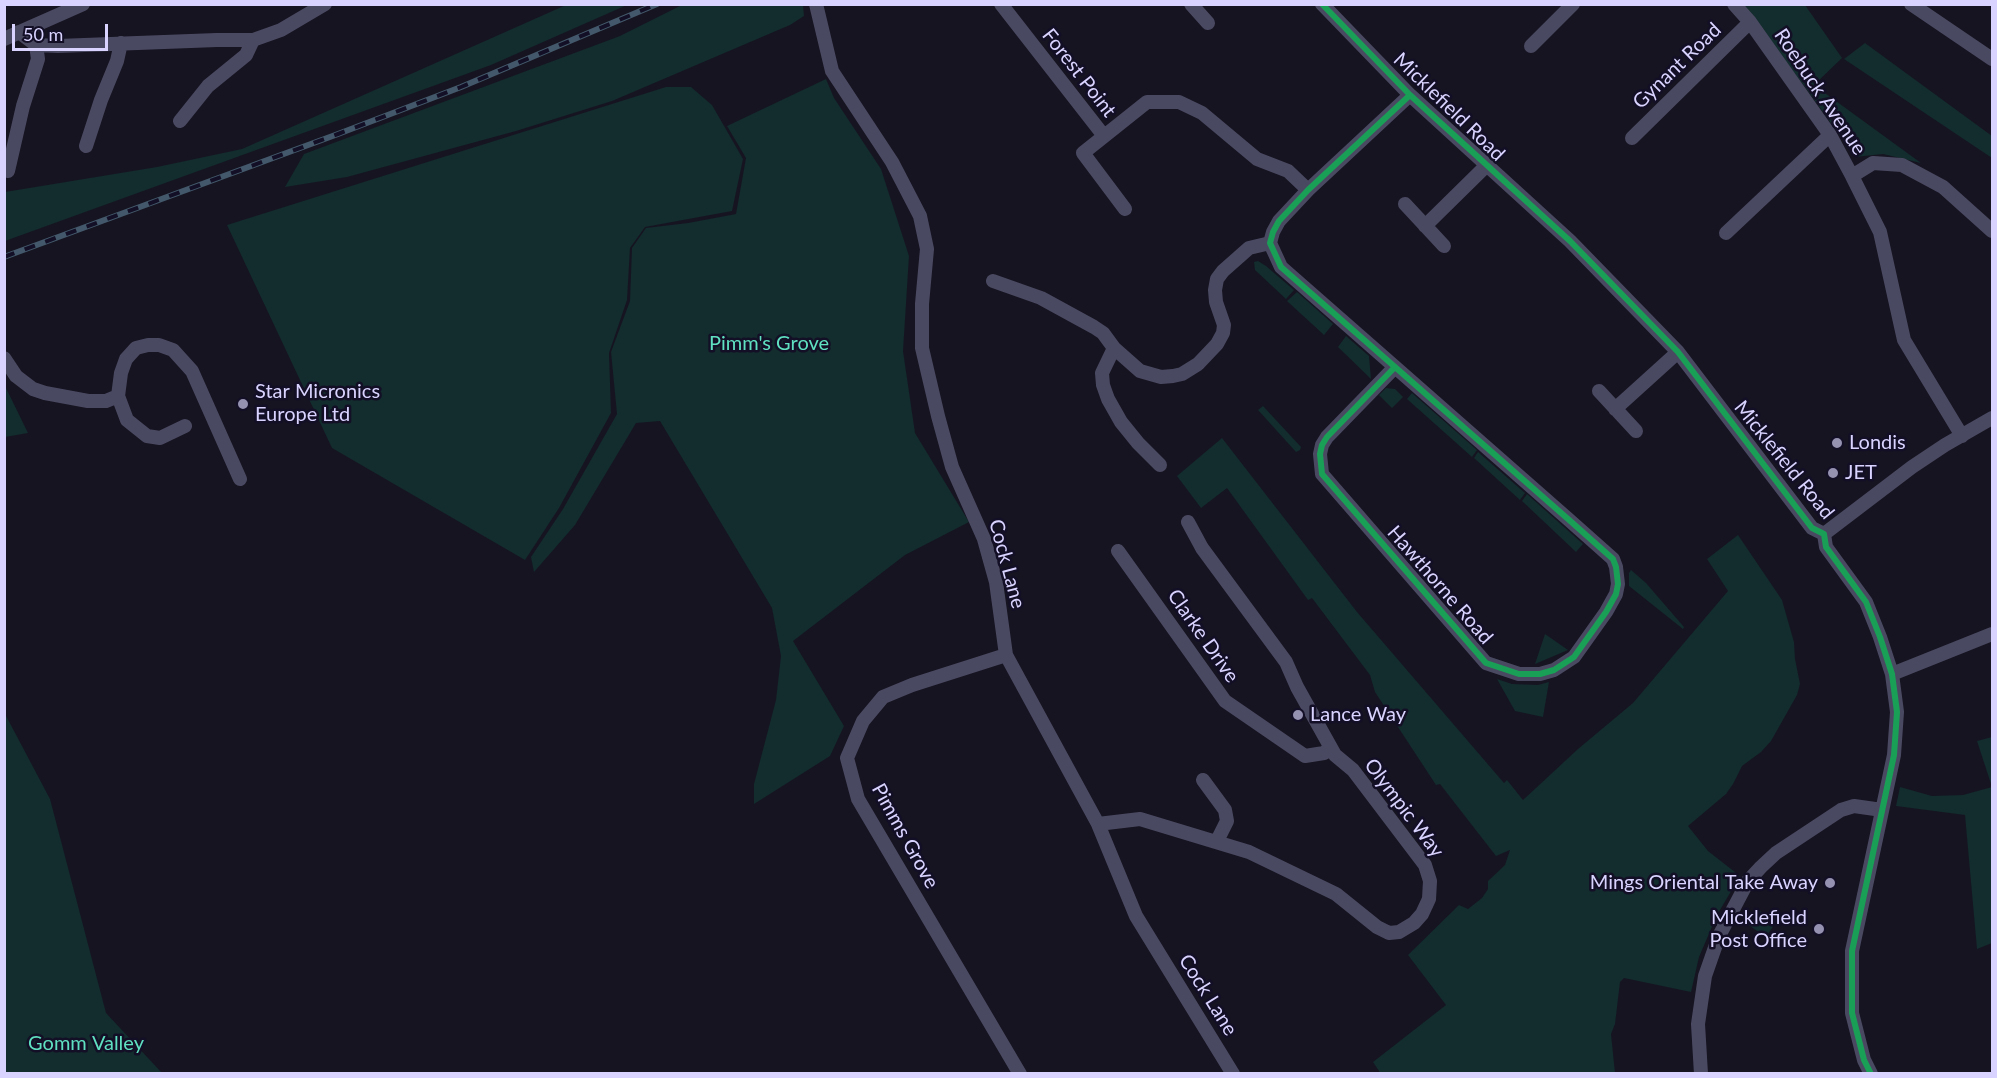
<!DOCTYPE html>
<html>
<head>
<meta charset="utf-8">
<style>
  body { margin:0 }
  #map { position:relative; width:1997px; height:1078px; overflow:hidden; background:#161421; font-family:Lato,sans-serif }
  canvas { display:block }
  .frame { position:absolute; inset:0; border:6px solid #d9d4ff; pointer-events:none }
  .scale { position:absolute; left:12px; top:24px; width:96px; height:27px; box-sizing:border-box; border:3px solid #d9d4ff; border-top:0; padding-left:8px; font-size:18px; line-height:21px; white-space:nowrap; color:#d9d4ff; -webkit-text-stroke:4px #130f26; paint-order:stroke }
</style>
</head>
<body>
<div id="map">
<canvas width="1997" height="1078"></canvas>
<div class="frame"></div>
<div class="scale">50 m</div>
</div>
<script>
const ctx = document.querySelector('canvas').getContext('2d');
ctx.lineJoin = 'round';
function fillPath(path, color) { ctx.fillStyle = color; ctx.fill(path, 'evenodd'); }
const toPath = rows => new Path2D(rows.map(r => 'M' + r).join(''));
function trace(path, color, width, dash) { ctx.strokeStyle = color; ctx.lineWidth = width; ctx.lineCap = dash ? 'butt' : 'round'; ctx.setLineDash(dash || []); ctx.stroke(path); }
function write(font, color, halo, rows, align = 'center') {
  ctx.font = font + ' Lato,sans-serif'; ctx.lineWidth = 5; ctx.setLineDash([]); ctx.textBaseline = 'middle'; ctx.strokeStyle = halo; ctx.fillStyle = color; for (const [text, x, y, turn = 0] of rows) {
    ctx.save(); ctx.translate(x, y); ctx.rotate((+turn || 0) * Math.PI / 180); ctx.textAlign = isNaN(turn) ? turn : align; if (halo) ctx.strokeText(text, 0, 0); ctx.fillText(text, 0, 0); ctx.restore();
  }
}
fillPath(toPath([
  [566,5,627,5,491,65,5,241,5,192,157,167,242,149],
  [682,5,803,5,804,16,790,25,612,101,516,131,347,177,285,187,304,154,620,36],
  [1741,5,1805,5,1842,58,1814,85,1921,163,1883,154,1855,157,1805,87],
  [1865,43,1992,136,1992,158,1844,59],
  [826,79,834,98,881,169,909,256,903,351,915,433,969,522,905,555,793,641,844,726,830,756,754,804,754,784,776,700,781,656,772,608,660,421,636,423,575,525,534,572,531,557,563,509,617,414,611,352,630,301,632,248,646,228,688,223,736,214,746,158,727,126],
  [666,87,691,87,712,105,743,159,732,211,645,227,630,248,627,300,609,353,611,413,559,508,525,560,332,448,227,225],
  [1258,261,1266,266,1294,290,1286,299,1255,270,1254,262],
  [1297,292,1333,324,1324,335,1287,301],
  [1346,336,1369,356,1371,379,1338,347],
  [5,386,28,433,5,437],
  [1386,388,1395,389,1403,397,1392,408,1379,395],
  [1412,393,1477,450,1472,457,1407,399],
  [1263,406,1301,447,1300,450,1296,452,1258,410],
  [1222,438,1357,612,1504,783,1507,780,1523,800,1578,749,1633,703,1728,591,1707,559,1738,535,1782,600,1794,642,1795,659,1800,684,1797,695,1771,741,1761,752,1742,766,1733,784,1726,794,1688,826,1708,851,1740,876,1717,915,1699,957,1691,992,1624,978,1620,982,1615,1024,1611,1034,1615,1073,1381,1074,1373,1062,1446,1005,1408,955,1459,905,1468,909,1482,898,1488,889,1488,881,1505,865,1510,850,1496,856,1440,784,1436,785,1375,692,1370,675,1312,598,1308,600,1227,488,1201,508,1177,476],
  [1478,452,1525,493,1520,500,1474,458],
  [1527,494,1583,544,1576,552,1522,501],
  [1631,570,1646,583,1684,627,1683,629,1629,586,1629,573],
  [1545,634,1568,650,1535,664],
  [1497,679,1512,684,1538,685,1549,682,1543,717,1515,711],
  [4,712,50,799,106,1013,162,1073,5,1073],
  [1992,737,1992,943,1977,949,1965,815,1896,806,1900,787,1932,796,1963,795,1992,787,1977,741],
  [1758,909,1774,925,1766,937,1747,924]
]), '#132c2d');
trace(toPath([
  [816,4,832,71,892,162,920,216,927,249,922,304,922,348,938,416,952,467,984,539,996,582,1006,655,1098,824,1136,916,1233,1074],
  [1001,4,1104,136],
  [1191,4,1208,23],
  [1322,4,1410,95,1570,241,1678,352,1812,528,1824,534,1826,547,1866,602,1880,637,1892,674,1897,712,1894,755,1852,951,1852,1013,1864,1060,1871,1074],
  [1734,4,1750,22,1830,135,1852,176,1880,232,1904,340,1962,436],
  [1911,4,1992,59],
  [19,32,36,45,58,46,217,40,253,40,281,30,325,4],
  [4,39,83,4],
  [1531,46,1573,4],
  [180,121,208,86,246,55,253,40],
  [1632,138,1750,22],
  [86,146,101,100,117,61,121,43],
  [8,171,23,106,38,59,36,45],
  [1852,176,1873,163,1902,165,1943,187,1992,231],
  [1405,204,1444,246],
  [1125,209,1083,153,1147,102,1179,102,1202,113,1257,159,1288,171,1308,190],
  [1425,226,1486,166],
  [1726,233,1830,135],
  [993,281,1041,298,1094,327,1103,333,1114,348,1140,371,1161,377,1173,376,1182,374,1198,364,1217,344,1223,333,1224,325,1216,302,1215,290,1217,279,1223,271,1249,248,1270,243],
  [1114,348,1102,373,1103,385,1108,399,1121,422,1138,443,1160,465],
  [4,358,16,376,33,389,45,393,88,401,106,401,118,396],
  [1395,367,1327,437,1322,445,1320,454,1322,474,1486,663,1519,674,1540,674,1554,670,1574,657,1606,612,1616,594,1618,584,1616,567,1613,559,1568,519,1395,367,1281,267,1270,243,1273,232,1279,221,1308,190,1410,95],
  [1599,391,1636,431],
  [1615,409,1678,352],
  [185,426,160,438,147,436,127,420,118,396,121,373,126,359,136,348,148,345,159,345,173,350,192,371,240,479],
  [1824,534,1912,467,1945,445,1992,418],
  [1118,551,1225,701,1305,756,1324,753,1330,748],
  [1006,655,912,685,883,697,863,721,847,758,858,799,1020,1074],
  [1892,674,1992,634],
  [1203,780,1225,810,1227,821,1217,841],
  [1098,824,1140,819,1249,852,1336,894,1377,927,1389,933,1399,932,1414,923,1422,914,1429,899,1430,881,1425,865,1353,770,1335,755,1297,687,1286,662,1202,548,1188,522],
  [1701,1074,1698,1024,1705,976,1719,936,1748,881,1761,867,1776,853,1841,810,1854,806,1882,810]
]), '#4a4962', 14);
const rail = toPath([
  [4,257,338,134,461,87,657,4]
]);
trace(rail, '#43596b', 6);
trace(rail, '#130f26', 4, [11]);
trace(toPath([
  [1322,4,1410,95,1570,241,1678,352,1812,528,1824,534,1826,547,1866,602,1880,637,1892,674,1897,712,1894,755,1852,951,1852,1013,1864,1060,1871,1074],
  [1395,367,1327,437,1322,445,1320,454,1322,474,1486,663,1519,674,1540,674,1554,670,1574,657,1606,612,1616,594,1618,584,1616,567,1613,559,1568,519,1395,367,1281,267,1270,243,1273,232,1279,221,1308,190,1410,95]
]), '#1a9f57', 6);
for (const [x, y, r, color] of [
  [243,404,6,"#9591b1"],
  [1837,443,6,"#9591b1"],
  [1833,473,6,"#9591b1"],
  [1298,715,6,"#9591b1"],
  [1830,883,6,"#9591b1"],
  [1819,929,6,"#9591b1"]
]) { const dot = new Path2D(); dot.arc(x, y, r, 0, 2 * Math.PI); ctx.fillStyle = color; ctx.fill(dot); trace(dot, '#130f26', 2); }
write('20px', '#d9d4ff', '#130f26', [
  ["Gynant Road",1677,66,-44],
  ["Forest Point",1079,73,52],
  ["Roebuck Avenue",1820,92,56],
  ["Micklefield Road",1449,107,44],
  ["Micklefield Road",1784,460,51],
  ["Cock Lane",1007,564,75],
  ["Hawthorne Road",1440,585,49],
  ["Clarke Drive",1203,636,55],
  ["Olympic Way",1404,808,53],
  ["Pimms Grove",905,836,61],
  ["Cock Lane",1208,995,58]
]);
write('20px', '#5fe0c0', '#130f26', [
  ["Pimm's Grove",769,344],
  ["Gomm Valley",86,1044]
]);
write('20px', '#d9d4ff', '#130f26', [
  ["Star Micronics",255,392],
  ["Europe Ltd",255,415],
  ["Londis",1849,443],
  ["JET",1845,473],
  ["Lance Way",1310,715],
  ["Mings Oriental Take Away",1818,883,"right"],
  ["Micklefield",1807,918,"right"],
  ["Post Office",1807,941,"right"]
], 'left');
</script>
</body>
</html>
